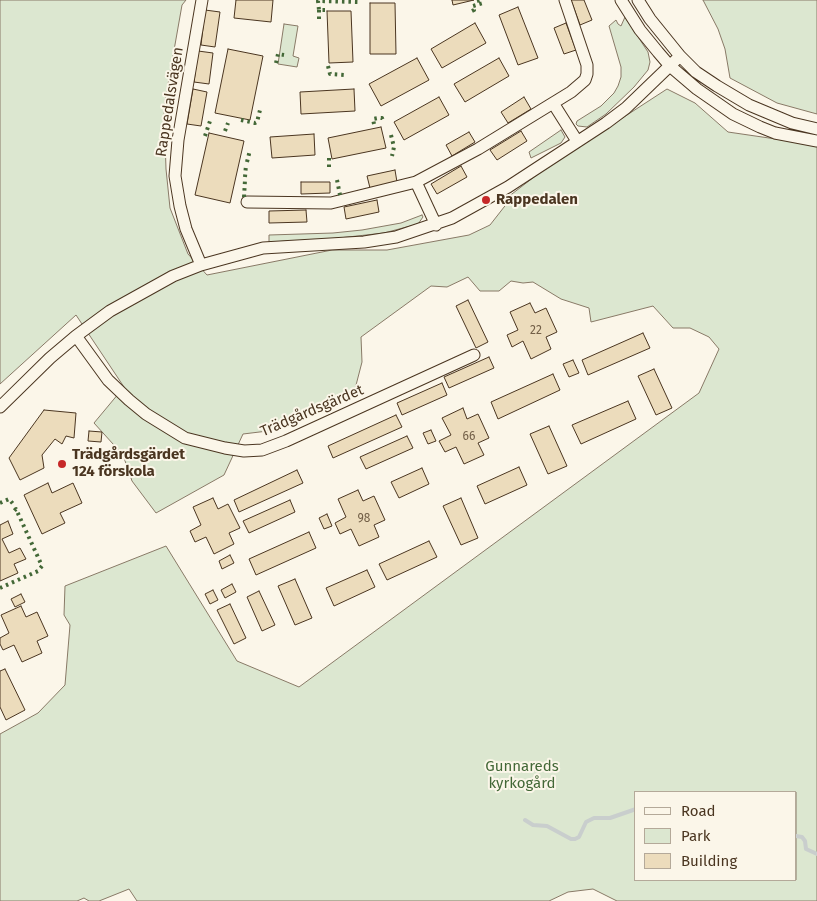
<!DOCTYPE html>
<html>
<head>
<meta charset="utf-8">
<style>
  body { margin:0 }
  #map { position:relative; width:817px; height:901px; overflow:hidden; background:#fbf6e9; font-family:"Fira Sans",sans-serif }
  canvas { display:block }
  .legend { position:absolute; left:634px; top:791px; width:162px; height:90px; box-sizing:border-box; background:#fbf6e9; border:1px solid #b4a999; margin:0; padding:6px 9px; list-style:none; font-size:15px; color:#4a3520 }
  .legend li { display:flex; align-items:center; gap:10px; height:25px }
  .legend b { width:25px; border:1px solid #b4a999 }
</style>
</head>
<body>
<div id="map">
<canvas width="817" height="901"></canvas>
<ul class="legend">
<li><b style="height:6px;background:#fbf6e9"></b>Road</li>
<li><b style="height:14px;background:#dce7d0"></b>Park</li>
<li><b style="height:14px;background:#ecdcbc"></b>Building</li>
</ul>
</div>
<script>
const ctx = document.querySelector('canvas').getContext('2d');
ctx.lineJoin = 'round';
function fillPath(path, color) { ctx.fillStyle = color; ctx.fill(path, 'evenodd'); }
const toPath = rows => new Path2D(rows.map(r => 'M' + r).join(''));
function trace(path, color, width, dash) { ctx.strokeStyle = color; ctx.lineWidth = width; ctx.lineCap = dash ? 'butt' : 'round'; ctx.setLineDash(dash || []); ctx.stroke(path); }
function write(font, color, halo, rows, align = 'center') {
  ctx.font = font + ' "Fira Sans",sans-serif'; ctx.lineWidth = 4; ctx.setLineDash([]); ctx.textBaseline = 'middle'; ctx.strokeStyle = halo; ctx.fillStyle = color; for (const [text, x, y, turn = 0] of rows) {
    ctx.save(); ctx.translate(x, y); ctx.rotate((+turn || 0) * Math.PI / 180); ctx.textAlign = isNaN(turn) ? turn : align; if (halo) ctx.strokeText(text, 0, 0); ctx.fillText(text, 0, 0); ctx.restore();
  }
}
const green = toPath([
  [0,0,186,0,182,5,164,107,166,169,170,208,188,254,207,275,332,250,387,250,469,235,490,225,508,202,508,197,547,167,667,89,695,103,728,132,817,145,817,901,617,901,593,889,568,892,549,901,137,901,129,889,99,901,89,901,84,898,77,901,0,901,0,734,38,713,65,685,70,625,64,615,65,586,166,546,237,661,299,687,699,393,719,349,709,337,690,328,673,328,653,306,591,322,589,308,561,299,533,282,523,283,511,281,499,291,480,291,468,277,447,287,431,286,361,337,362,362,355,389,276,430,243,434,224,475,156,513,132,481,123,455,94,423,124,387,76,315,0,384,0,0],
  [636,792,796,792,796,880,636,880,636,792],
  [703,0,817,0,817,114,777,103,730,78,725,49,718,29,703,0],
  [625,17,648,52,650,62,648,70,634,87,606,114,587,127,578,126,576,124,577,121,601,106,614,93,618,86,621,77,621,67,609,26,616,20,618,24,621,26,625,17],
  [284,24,298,26,293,56,299,58,297,67,278,64,284,24],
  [561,130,565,137,561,143,531,158,529,152,561,130],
  [422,215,423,217,418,224,384,233,330,239,269,242,269,235,333,233,362,230,401,223,422,215]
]);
fillPath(green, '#dce7d0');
trace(green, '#887966', 1);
trace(toPath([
  [525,820,533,825,547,826,571,839,575,839,579,837,586,822,594,818,610,818,636,809],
  [796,836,802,837,805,841,806,849,817,854]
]), '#c9cecd', 4);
const building = toPath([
  [236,0,273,0,271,22,234,18,236,0],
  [452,0,474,0,453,5,452,0],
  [571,0,584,0,592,20,580,25,571,0],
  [370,3,395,3,396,54,370,54,370,3],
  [518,7,538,58,518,65,499,15,518,7],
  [205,10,220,12,215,47,201,45,205,10],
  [327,11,351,11,353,62,329,63,327,11],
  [475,23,486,43,442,68,431,49,475,23],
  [566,23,576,50,564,54,554,28,566,23],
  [228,49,263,56,250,120,215,113,228,49],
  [198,51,213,53,209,84,194,82,198,51],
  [417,58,429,80,381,106,369,84,417,58],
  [499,58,509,76,465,102,454,84,499,58],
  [193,89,207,92,201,126,187,124,193,89],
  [354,89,355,111,301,114,300,92,354,89],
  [439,97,449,115,404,140,394,122,439,97],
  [524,97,531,109,508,123,501,112,524,97],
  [381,127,386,148,332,159,328,138,381,127],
  [521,131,527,141,497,160,490,150,521,131],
  [469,132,475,142,452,156,446,145,469,132],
  [209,133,244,141,230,203,195,195,209,133],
  [314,134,315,155,272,158,270,137,314,134],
  [461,166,467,177,437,194,431,184,461,166],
  [395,170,397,182,370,188,367,176,395,170],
  [301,182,330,182,330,193,301,194,301,182],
  [377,200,379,212,346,219,344,207,377,200],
  [306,210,307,222,269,223,269,211,306,210],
  [468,300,488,342,476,348,456,306,468,300],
  [530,303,535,313,546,308,557,332,546,337,551,349,531,359,523,341,512,347,507,335,518,330,510,312,530,303],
  [643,333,650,348,588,375,582,360,643,333],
  [489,357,494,368,449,388,444,377,489,357],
  [573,360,579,373,569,377,563,364,573,360],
  [654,369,672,408,656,415,638,376,654,369],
  [553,374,560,390,498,419,491,402,553,374],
  [442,383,447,395,402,415,397,403,442,383],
  [628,401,636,419,581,444,572,425,628,401],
  [463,408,467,419,478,414,489,438,478,443,484,455,464,464,456,447,445,452,439,441,451,435,442,418,463,408],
  [44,410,76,413,74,438,66,436,62,444,55,439,42,455,44,468,20,480,9,458,44,410],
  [396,415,402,427,333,458,328,446,396,415],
  [549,426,567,466,548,474,530,434,549,426],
  [431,430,436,441,428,444,423,433,431,430],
  [89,431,102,432,101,442,88,441,89,431],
  [407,436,413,448,366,469,360,457,407,436],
  [519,467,527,485,485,504,477,486,519,467],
  [422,468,429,484,399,498,391,482,422,468],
  [297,470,303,483,239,512,234,500,297,470],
  [48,483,52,493,73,483,82,503,60,513,65,523,42,534,24,495,48,483],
  [358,490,363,501,374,496,385,520,374,525,379,537,359,546,351,529,340,534,335,523,346,517,338,499,358,490],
  [213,498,218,509,228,504,240,528,229,533,234,544,214,554,206,537,195,542,190,531,201,525,193,507,213,498],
  [461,498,478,538,461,545,443,506,461,498],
  [290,500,295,512,249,533,243,521,290,500],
  [327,514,332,526,324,529,319,518,327,514],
  [8,521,13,534,2,539,9,553,20,548,26,559,14,564,18,573,0,581,0,525,8,521],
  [309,532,316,548,256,575,249,559,309,532],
  [429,541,437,557,387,580,379,564,429,541],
  [230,555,234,563,222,569,219,561,230,555],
  [367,570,375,587,334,606,326,588,367,570],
  [295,579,312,618,295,625,278,586,295,579],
  [232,584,236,592,225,598,221,590,232,584],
  [213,590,218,600,210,604,205,594,213,590],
  [259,591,275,625,262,631,247,597,259,591],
  [21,594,25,602,15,607,11,599,21,594],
  [230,604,246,638,234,644,217,610,230,604],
  [21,606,26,617,37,612,48,636,37,641,42,653,22,662,14,645,3,650,0,644,0,638,9,633,1,615,21,606],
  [5,669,25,710,6,720,0,707,0,671,5,669]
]);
fillPath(building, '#ecdcbc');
trace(building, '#4a3520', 1);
const street = toPath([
  [621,0,640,30,658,52,670,66,697,89,733,114,760,127,775,133,817,141],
  [638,0,650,19,680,56,696,72,717,86,749,105,792,123,817,129],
  [553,103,577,141],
  [416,182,436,225],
  [247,202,331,203,416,182,478,149,571,92,585,80,587,74,587,65,565,0],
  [201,265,186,229,180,206,175,176,178,140,202,0],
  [76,336,108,380,129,400,146,414,185,438,225,448,244,451,262,450,286,441,474,355],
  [0,407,50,358,76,336,110,311,173,276,201,265,263,248,364,242,396,237,452,218,508,187,606,123,626,108,680,56]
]);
trace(street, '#4a3520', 13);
trace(street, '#fbf6e9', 11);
trace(toPath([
  [477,1,480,0],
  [319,10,319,23],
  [325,10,319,10,318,1,358,2],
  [472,11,474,10,473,6,483,3],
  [276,63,278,54,284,55],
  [328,66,330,74,344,75],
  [241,120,255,123,257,122,260,110],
  [374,124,373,119,378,118,382,118,384,123],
  [225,131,228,123],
  [391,135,394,147,392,156],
  [205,136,211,118],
  [329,158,329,168],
  [247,162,250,150],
  [245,177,246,165],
  [337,180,340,195],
  [244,197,245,180],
  [0,503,9,499,14,505],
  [0,588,38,571,42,566,16,509,14,511]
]), '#436837', 4, [2.5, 4]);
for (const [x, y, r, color] of [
  [486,200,5,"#c62828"],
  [62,464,5,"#c62828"]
]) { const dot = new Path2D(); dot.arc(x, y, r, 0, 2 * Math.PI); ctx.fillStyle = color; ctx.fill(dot); trace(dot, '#fbf6e9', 2); }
write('12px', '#725f47', null, [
  ["22",536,331],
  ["66",469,437],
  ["98",364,519]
]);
write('15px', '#4a3520', '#fbf6e9', [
  ["Rappedalsvägen",170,102,-81],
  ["Trädgårdsgärdet",312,411,-23]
]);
write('bold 15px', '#4a3520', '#fbf6e9', [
  ["Rappedalen",496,200],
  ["Trädgårdsgärdet",72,455],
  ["124 förskola",72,472]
], 'left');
write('15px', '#436837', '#fbf6e9', [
  ["Gunnareds",522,767],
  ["kyrkogård",522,784]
]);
</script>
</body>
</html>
